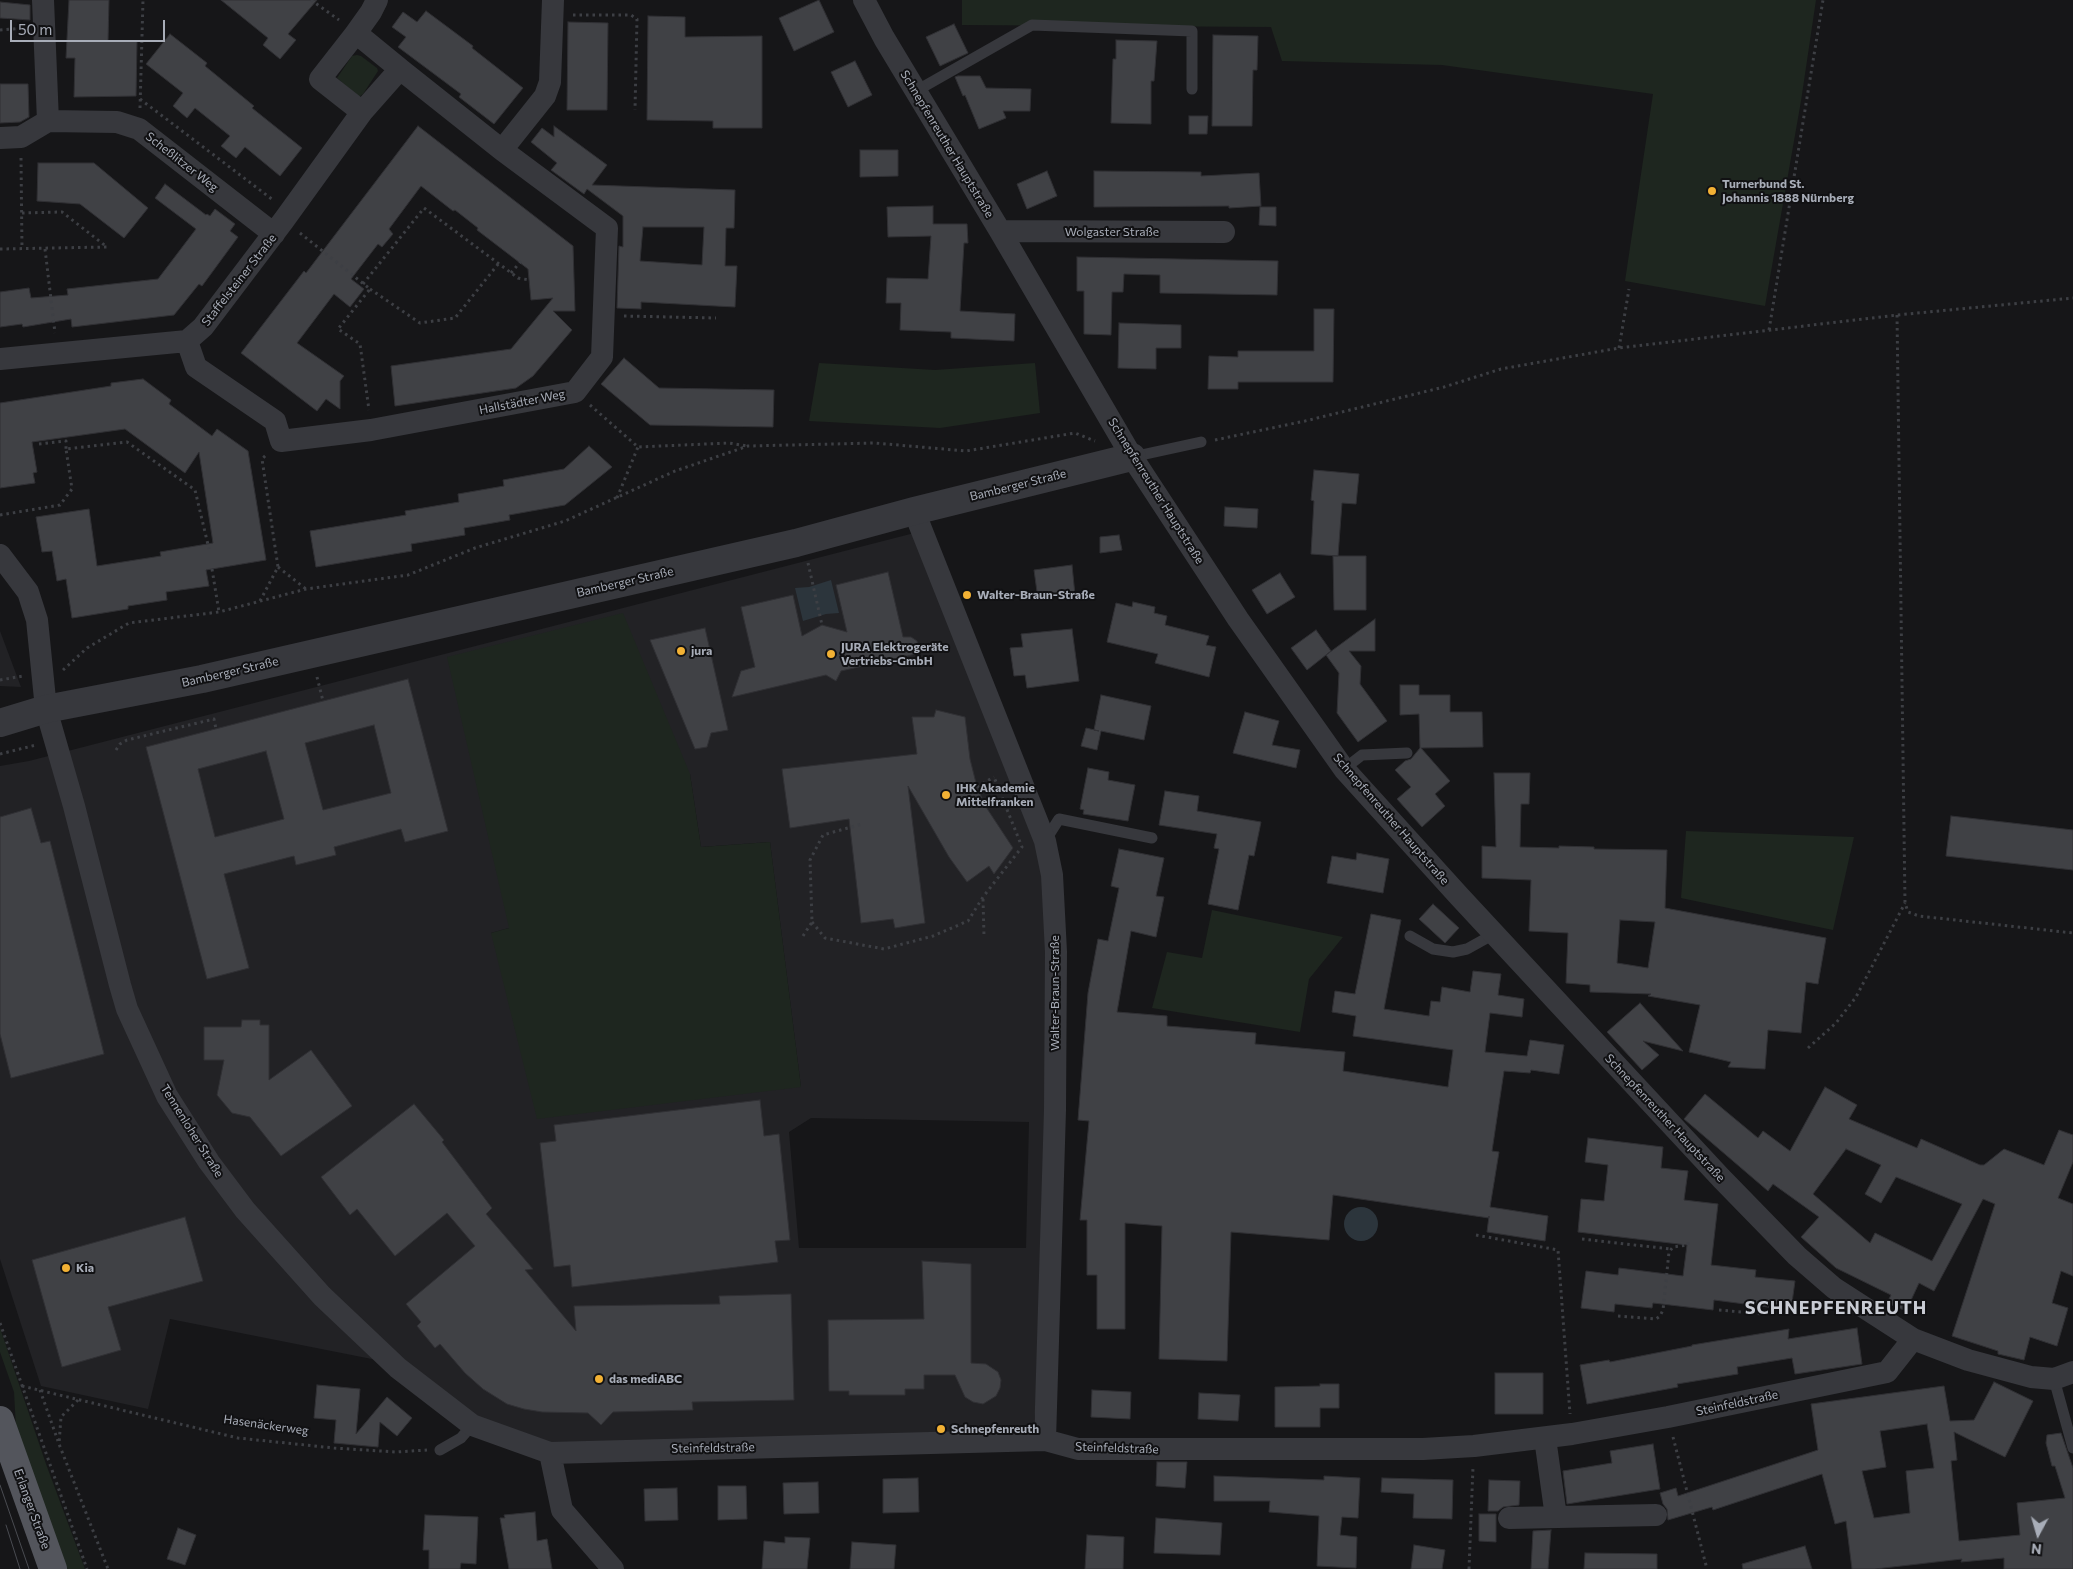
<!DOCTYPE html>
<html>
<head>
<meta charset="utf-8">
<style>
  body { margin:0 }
  #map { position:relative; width:2073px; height:1569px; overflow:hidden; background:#161618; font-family:Commissioner,sans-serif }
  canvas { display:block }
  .north { position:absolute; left:2013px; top:1509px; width:50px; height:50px; -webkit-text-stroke:4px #111113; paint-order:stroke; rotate:186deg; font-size:14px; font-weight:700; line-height:20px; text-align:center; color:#a8adb8 }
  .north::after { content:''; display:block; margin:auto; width:18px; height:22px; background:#a8adb8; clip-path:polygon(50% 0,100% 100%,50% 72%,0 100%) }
  .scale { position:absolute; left:10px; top:20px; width:155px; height:22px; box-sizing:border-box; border:2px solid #a8adb8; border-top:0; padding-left:6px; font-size:15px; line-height:18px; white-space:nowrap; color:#a8adb8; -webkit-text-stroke:4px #111113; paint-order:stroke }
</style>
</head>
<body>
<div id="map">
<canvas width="2073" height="1569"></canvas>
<div class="north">N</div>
<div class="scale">50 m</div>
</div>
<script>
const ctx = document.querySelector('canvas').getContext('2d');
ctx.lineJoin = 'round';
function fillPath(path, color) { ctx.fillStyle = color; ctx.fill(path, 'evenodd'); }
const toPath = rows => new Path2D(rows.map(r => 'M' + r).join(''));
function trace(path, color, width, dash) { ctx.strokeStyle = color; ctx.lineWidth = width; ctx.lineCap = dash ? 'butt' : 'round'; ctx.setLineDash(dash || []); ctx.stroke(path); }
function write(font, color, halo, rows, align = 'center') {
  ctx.font = font + ' Commissioner,sans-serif'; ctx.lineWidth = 4; ctx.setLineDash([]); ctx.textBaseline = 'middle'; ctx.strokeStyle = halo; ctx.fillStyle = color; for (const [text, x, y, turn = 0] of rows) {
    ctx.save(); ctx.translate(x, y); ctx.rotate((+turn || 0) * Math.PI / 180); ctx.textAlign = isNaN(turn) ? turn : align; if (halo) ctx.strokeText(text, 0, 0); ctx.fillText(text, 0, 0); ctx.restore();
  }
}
fillPath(toPath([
  [926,530,1050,828,1055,1221,1033,1432,540,1445,481,1427,392,1363,170,1319,148,1409,41,1386,0,1259,0,766,29,761],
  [690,774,701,847,770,842,801,1087,491,933,509,928],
  [811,1118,1029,1122,1026,1248,799,1248,789,1132],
  [0,631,21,687,0,686]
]), '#222225');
fillPath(toPath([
  [962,0,1816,0,1801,101,1765,306,1625,281,1653,94,1442,65,1282,61,1271,27,962,25],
  [357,55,361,56,377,68,378,71,363,94,359,97,337,78,352,56],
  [819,363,935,370,1035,363,1040,413,940,428,809,421],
  [623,613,690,774,701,847,770,842,801,1087,537,1119,491,933,509,928,447,657],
  [1686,831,1854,837,1833,930,1681,898],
  [1212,910,1343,937,1309,979,1300,1032,1152,1008,1167,952,1202,958],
  [0,1328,46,1464,85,1569,67,1569,39,1492,16,1428,14,1392,0,1352]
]), '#1e261f');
fillPath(toPath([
  [831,580,839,613,826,614,803,621,795,588,809,587],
  '1344 1224a17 17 0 1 1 34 0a17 17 0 1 1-34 0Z'
]), '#2c353c');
const building = toPath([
  [69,0,109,0,108,41,137,41,136,96,74,97,75,58,66,58,69,0],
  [221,0,317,0,288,34,296,40,280,59,263,45,268,38,221,0],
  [819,0,834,32,794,51,779,18,819,0],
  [0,2,30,5,30,20,0,18,0,2],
  [426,11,473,46,472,48,523,88,494,124,459,97,461,94,398,47,406,37,392,27,403,12,417,22,426,11],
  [648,16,685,17,685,37,762,36,762,128,713,128,713,121,647,120,648,16],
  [568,22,608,23,607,110,567,110,568,22],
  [954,24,968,53,940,66,926,37,954,24],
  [170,34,207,63,205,66,254,106,252,108,302,148,280,176,245,147,236,158,221,146,230,136,195,108,187,118,173,106,183,93,146,64,170,34],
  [1213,35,1258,36,1257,70,1253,70,1252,126,1212,126,1213,35],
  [1116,40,1157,41,1154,81,1151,81,1151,124,1111,123,1113,59,1116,59,1116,40],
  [855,61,872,95,848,107,831,72,855,61],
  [958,76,980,76,986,88,1031,89,1030,111,1003,111,1006,118,979,129,965,95,963,96,955,77,958,76],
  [0,84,28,84,29,117,20,122,0,123,0,84],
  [1189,116,1208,116,1207,134,1189,134,1189,116],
  [418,126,573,246,575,311,553,311,572,330,533,376,516,388,395,406,391,366,511,349,553,298,531,300,528,269,477,230,478,228,455,210,453,211,421,186,389,229,393,234,382,247,378,244,351,279,364,289,350,307,334,294,297,343,344,376,340,381,340,409,326,399,317,411,241,353,304,271,306,273,418,126],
  [554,126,607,165,592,185,735,190,734,228,726,228,725,266,737,266,735,307,641,302,641,309,617,308,619,246,623,247,623,216,587,189,584,194,551,170,557,163,531,142,542,128,554,137,554,126],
  [643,227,704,227,702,265,640,261,643,227],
  [860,150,898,150,898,176,860,177,860,150],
  [38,163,94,163,148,208,124,238,80,204,37,201,38,163],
  [1047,171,1057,196,1027,209,1017,184,1047,171],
  [1094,171,1201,172,1201,176,1259,173,1261,206,1229,208,1229,206,1094,207,1094,171],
  [165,184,206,215,207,214,210,216,215,209,235,224,230,231,238,237,202,286,199,284,174,315,72,327,71,319,23,327,22,324,0,327,0,292,29,288,31,298,68,295,67,289,158,279,196,229,155,198,165,184],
  [933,206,933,224,967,224,968,243,964,243,960,311,1015,314,1014,341,951,338,951,332,900,330,901,303,886,303,887,278,928,279,931,236,888,237,887,207,933,206],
  [1260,207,1276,207,1276,226,1259,225,1260,207],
  [1077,257,1278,261,1277,295,1160,293,1160,275,1124,274,1123,292,1112,292,1111,335,1084,334,1084,291,1077,291,1077,257],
  [1314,309,1334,309,1333,382,1238,382,1238,389,1208,389,1209,356,1238,357,1238,351,1314,351,1314,309],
  [1119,323,1181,325,1181,348,1156,348,1156,369,1118,368,1119,323],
  [624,358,659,388,774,390,773,427,650,425,601,384,624,358],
  [143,379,171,400,169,404,212,436,217,429,248,451,266,560,206,570,209,586,166,592,167,600,128,606,128,609,72,618,66,579,57,581,52,551,42,552,36,517,89,509,97,566,161,556,160,552,213,543,199,452,185,473,125,429,32,442,37,472,33,473,35,483,0,488,0,403,111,386,111,383,143,379],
  [589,446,612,467,565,505,509,515,510,520,464,528,465,535,411,544,412,551,316,567,310,531,406,515,405,511,459,502,458,494,504,486,503,480,564,469,589,446],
  [1314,470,1359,474,1356,504,1342,503,1338,556,1311,554,1314,501,1311,500,1314,470],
  [1225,507,1258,509,1257,528,1224,526,1225,507],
  [1119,535,1122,550,1100,553,1100,537,1119,535],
  [1333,556,1366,556,1366,610,1334,610,1333,556],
  [1072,565,1075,595,1038,599,1034,570,1072,565],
  [888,572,903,637,911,637,917,641,920,653,841,671,836,681,826,675,732,697,741,671,755,667,741,607,793,595,802,636,822,625,847,632,836,585,888,572],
  [1280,573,1295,597,1267,614,1252,590,1280,573],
  [1133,602,1155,607,1154,613,1167,616,1165,625,1209,636,1206,645,1216,647,1209,677,1155,663,1158,654,1107,642,1116,603,1132,607,1133,602],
  [1375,619,1375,651,1349,651,1361,666,1360,684,1387,721,1358,742,1337,713,1339,673,1326,655,1375,619],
  [705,628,728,730,711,733,707,747,695,749,650,640,705,628],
  [1072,629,1079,681,1027,688,1025,675,1014,676,1010,648,1023,647,1021,634,1072,629],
  [1316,630,1331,651,1307,670,1291,648,1316,630],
  [408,679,448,831,405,842,401,829,334,847,336,855,296,865,294,856,224,874,249,968,207,979,146,747,408,679],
  [374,725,391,793,323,810,305,743,374,725],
  [266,751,284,819,215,837,198,769,266,751],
  [1400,685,1419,685,1419,695,1450,695,1450,712,1482,712,1483,747,1421,748,1450,781,1435,794,1445,806,1422,827,1397,799,1411,787,1395,770,1405,761,1411,759,1420,748,1419,714,1400,715,1400,685],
  [1101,695,1151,706,1144,740,1101,731,1097,750,1081,746,1086,728,1099,731,1094,730,1101,695],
  [936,710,965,717,970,759,977,787,986,807,1013,848,994,874,989,866,967,882,949,857,908,786,925,923,895,928,893,919,861,923,849,819,790,828,782,769,917,754,912,717,934,717,936,710],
  [1245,712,1279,721,1272,745,1300,750,1296,768,1233,753,1245,712],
  [1088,768,1109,772,1108,780,1135,785,1128,821,1083,814,1084,810,1080,809,1088,768],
  [1494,773,1530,773,1529,804,1521,804,1520,847,1559,848,1559,846,1594,847,1594,849,1667,850,1665,908,1826,938,1818,984,1806,982,1801,1033,1768,1030,1765,1069,1728,1067,1731,1062,1689,1052,1700,1005,1648,996,1651,994,1590,992,1590,985,1566,983,1568,933,1529,931,1531,880,1482,878,1482,846,1496,847,1494,773],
  [1620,920,1655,922,1648,968,1617,963,1620,920],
  [1165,791,1199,796,1197,811,1261,822,1254,856,1249,855,1238,910,1208,904,1219,849,1214,848,1217,834,1159,825,1165,791],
  [31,808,41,843,50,841,104,1054,11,1078,0,1034,0,817,31,808],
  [1951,816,2073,830,2073,870,1946,856,1951,816],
  [1119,849,1164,858,1156,896,1164,897,1156,937,1131,931,1117,1012,1167,1016,1167,1026,1256,1033,1255,1044,1345,1052,1343,1071,1448,1087,1453,1050,1353,1036,1356,1016,1332,1012,1335,991,1355,994,1371,914,1401,920,1384,1009,1429,1016,1431,1001,1440,1002,1442,987,1470,992,1473,971,1501,974,1498,995,1524,999,1522,1017,1490,1013,1485,1052,1527,1056,1530,1040,1564,1045,1559,1074,1531,1070,1530,1073,1504,1071,1492,1151,1499,1152,1490,1207,1548,1216,1545,1241,1487,1232,1489,1216,1489,1218,1333,1195,1329,1240,1231,1232,1227,1361,1159,1359,1162,1226,1125,1223,1125,1329,1097,1329,1097,1275,1087,1275,1087,1220,1080,1220,1089,1121,1078,1120,1088,993,1098,939,1108,941,1119,888,1111,886,1119,849],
  [1357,853,1389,859,1383,893,1327,883,1332,856,1356,860,1357,853],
  [1433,904,1459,928,1445,943,1419,919,1433,904],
  [1640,1003,1683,1051,1643,1041,1659,1055,1642,1070,1607,1032,1640,1003],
  [242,1020,260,1020,260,1025,269,1025,269,1080,311,1050,352,1106,281,1156,250,1117,232,1113,217,1095,224,1060,204,1060,204,1027,241,1027,242,1020],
  [1825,1087,1857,1105,1849,1119,1917,1148,1921,1139,1980,1165,1984,1165,2004,1149,2044,1165,2059,1130,2073,1135,2073,1162,2058,1198,2073,1204,2073,1276,2061,1271,2052,1303,2068,1308,2057,1346,2030,1337,2024,1360,1998,1354,1998,1351,1952,1336,1995,1204,1983,1199,1934,1291,1919,1283,1906,1311,1887,1303,1891,1295,1836,1268,1801,1237,1819,1217,1773,1184,1768,1191,1684,1119,1705,1094,1758,1138,1763,1131,1790,1151,1825,1087],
  [1846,1149,1881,1165,1865,1194,1881,1203,1896,1177,1962,1204,1932,1261,1875,1233,1870,1243,1813,1194,1846,1149],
  [760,1100,764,1136,779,1134,790,1240,775,1241,778,1262,572,1287,570,1265,554,1267,540,1143,556,1141,554,1125,760,1100],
  [414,1104,444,1140,442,1142,492,1208,486,1214,533,1269,525,1270,576,1331,574,1306,720,1304,719,1296,791,1294,794,1400,692,1402,693,1410,613,1412,601,1425,588,1413,542,1412,524,1409,507,1404,483,1389,465,1373,440,1344,435,1348,417,1326,421,1322,406,1304,475,1246,447,1213,395,1256,357,1209,350,1215,321,1177,414,1104],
  [1588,1138,1663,1147,1661,1168,1688,1171,1684,1200,1718,1204,1711,1265,1756,1270,1755,1277,1795,1281,1791,1310,1714,1300,1713,1310,1653,1303,1652,1308,1615,1304,1614,1312,1581,1308,1586,1271,1618,1275,1619,1268,1683,1276,1687,1245,1578,1232,1581,1199,1604,1201,1608,1165,1585,1162,1588,1138],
  [185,1217,203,1281,108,1307,121,1350,62,1367,32,1260,185,1217],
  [922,1261,971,1264,971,1363,986,1364,998,1372,1001,1380,1000,1388,996,1396,983,1404,973,1402,965,1397,955,1375,924,1375,924,1389,905,1389,905,1395,849,1395,849,1391,829,1391,828,1320,924,1319,922,1261],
  [1857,1328,1862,1364,1795,1374,1792,1358,1737,1367,1738,1374,1677,1384,1678,1387,1587,1404,1580,1365,1609,1360,1610,1362,1692,1346,1692,1345,1789,1329,1788,1339,1857,1328],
  [1495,1373,1543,1373,1543,1414,1495,1414,1495,1373],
  [1994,1382,2033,1401,2005,1457,1954,1432,1957,1460,1951,1461,1959,1541,2020,1535,2017,1503,2065,1498,2055,1466,2052,1466,2046,1443,2047,1435,2061,1433,2073,1468,2073,1569,2004,1569,2004,1558,1961,1562,1962,1559,1875,1569,1852,1569,1846,1521,1835,1524,1822,1474,1713,1510,1712,1507,1668,1520,1667,1509,1663,1504,1660,1493,1676,1488,1678,1496,1818,1450,1811,1404,1944,1386,1950,1421,1974,1420,1994,1382],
  [1927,1424,1934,1468,1906,1471,1910,1513,1874,1518,1862,1471,1886,1467,1880,1431,1927,1424],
  [1320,1384,1339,1384,1339,1408,1320,1408,1320,1427,1275,1427,1275,1387,1320,1386,1320,1384],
  [317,1385,360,1389,356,1434,387,1397,412,1418,397,1436,380,1422,378,1447,334,1443,336,1420,314,1418,317,1385],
  [1092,1390,1131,1392,1130,1419,1091,1417,1092,1390],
  [1199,1393,1240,1395,1238,1421,1198,1419,1199,1393],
  [1653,1444,1660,1489,1567,1504,1563,1471,1612,1463,1610,1451,1653,1444],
  [1157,1462,1187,1462,1185,1488,1156,1486,1157,1462],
  [1214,1476,1324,1480,1324,1476,1360,1478,1358,1518,1342,1517,1340,1535,1357,1537,1356,1568,1317,1566,1319,1516,1269,1512,1270,1501,1214,1501,1214,1476],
  [918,1478,919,1512,883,1513,883,1479,918,1478],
  [1382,1478,1453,1480,1452,1519,1413,1518,1414,1494,1381,1492,1382,1478],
  [1489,1480,1520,1481,1519,1505,1503,1507,1498,1511,1488,1511,1489,1480],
  [818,1482,819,1513,784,1514,783,1483,818,1482],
  [718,1486,746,1486,747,1519,718,1520,718,1486],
  [677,1488,678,1520,645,1521,644,1489,677,1488],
  [535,1512,537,1541,547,1539,552,1569,509,1569,500,1518,505,1518,504,1515,535,1512],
  [1479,1514,1496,1514,1496,1542,1479,1541,1479,1514],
  [425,1515,478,1517,476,1564,461,1563,460,1569,429,1569,429,1550,423,1550,425,1515],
  [1156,1518,1222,1523,1220,1555,1154,1553,1156,1518],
  [178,1528,196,1535,185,1565,167,1559,178,1528],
  [1551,1530,1548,1569,1531,1569,1533,1531,1551,1530],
  [1087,1535,1124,1537,1123,1569,1085,1569,1087,1535],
  [785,1537,810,1538,807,1569,762,1569,764,1541,785,1543,785,1537],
  [852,1542,896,1545,894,1569,850,1569,852,1542],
  [1414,1545,1445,1550,1442,1569,1411,1569,1414,1545],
  [1805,1546,1812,1569,1743,1569,1742,1564,1805,1546],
  [1585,1553,1657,1554,1657,1569,1584,1569,1585,1553]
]);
fillPath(building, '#404145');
trace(building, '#303034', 1);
trace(toPath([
  [311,0,339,20],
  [573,15,631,15,637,19,635,110],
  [0,30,24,28],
  [140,99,273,200],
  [140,108,143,0],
  [21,158,22,249],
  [300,233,370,289,338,329,360,344,369,410],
  [0,249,107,247,62,212,21,213],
  [45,249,55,333],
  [511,273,521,261],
  [363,284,424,208,518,278,529,280],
  [370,289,420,323,455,318,499,263],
  [1897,315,1905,903,1908,912,1919,916,2073,933],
  [624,316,716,318],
  [1769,330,1823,0],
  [1619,348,1629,289],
  [590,405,638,447,729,443,747,446],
  [1215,440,1305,421,1444,387,1501,369,1619,348,1897,315,2073,298],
  [39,444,66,441,66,449],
  [617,498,638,447],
  [0,515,60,505,72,489,66,449,127,442,195,490,209,549],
  [808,563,822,625],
  [278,567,306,589],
  [212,569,219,612],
  [260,601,278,567,262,459,266,455],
  [63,670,87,648,129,623,219,612,306,589,408,575,475,548,565,521,675,471,748,446,875,443,966,451,1075,433,1095,441],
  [317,677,323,701],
  [0,680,23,676],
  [116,750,120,744,127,740,214,719,216,729],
  [0,754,36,745],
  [977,787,994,777],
  [983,899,984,936],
  [812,922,825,938,884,949,933,936,968,921,983,897,1022,847,994,777],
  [803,936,812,922,810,860,823,835,862,824],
  [1808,1048,1836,1023,1856,997,1905,903],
  [1476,1235,1558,1250,1570,1414],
  [1582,1239,1670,1249],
  [1719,1310,1764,1314],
  [1618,1316,1656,1319,1660,1316,1663,1310,1669,1252,1673,1247,1688,1245,1688,1240],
  [0,1323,87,1569],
  [22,1386,238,1438,334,1448,396,1452,427,1450],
  [40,1390,58,1441],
  [78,1400,61,1417,59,1444,108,1569],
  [1673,1437,1707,1569],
  [1469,1569,1473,1467]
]), '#3d3f44', 3, [2.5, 4]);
trace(toPath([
  [916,91,1032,25,1192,31,1192,89],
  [1132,457,1201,442],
  [1344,769,1362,755,1407,753],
  [1045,841,1059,819,1152,838],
  [1410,936,1433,949,1453,952,1467,949,1494,934],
  [2054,1379,2073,1448],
  [440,1450,461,1438,472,1425]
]), '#37383d', 11);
trace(toPath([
  [43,0,48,121,117,122,139,129,274,234],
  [864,0,884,38,1000,231,1132,457,1238,619,1344,769,1459,896,1721,1178,1797,1256,1834,1288,1913,1339,1968,1360,2031,1377,2054,1379,2073,1372],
  [356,33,371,12,377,0],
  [0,138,21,137,48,121],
  [502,150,545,96,550,82,553,0],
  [1000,231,1224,232],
  [187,341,196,367,275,421,281,441,371,430,575,392,602,357,607,228,502,150,400,69],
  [0,359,187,341,203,327,284,220,362,112,400,69,356,33,320,79,362,112],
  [914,511,1045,841,1052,875,1056,952,1055,1110,1045,1440],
  [0,555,28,592,37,620,46,709,74,806,120,985,127,1009,167,1096,209,1162,245,1210,322,1296,398,1368,472,1425,550,1453,1045,1440,1078,1449,1423,1449,1474,1446,1572,1434,1668,1417,1887,1372,1913,1339],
  [1545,1438,1556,1517],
  [550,1453,562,1510,613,1569],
  [1509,1518,1656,1515]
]), '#37383d', 22);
trace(toPath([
  [0,723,46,709,202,679,796,543,914,511,1132,457]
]), '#37383d', 28);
trace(toPath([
  [0,1420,53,1569]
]), '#53555c', 28);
trace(toPath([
  [0,1485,29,1569],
  [6,1525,20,1569]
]), '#4a4c52', 1);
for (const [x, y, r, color] of [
  [1712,191,5,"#f2b134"],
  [967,595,5,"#f2b134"],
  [681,651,5,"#f2b134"],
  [831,654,5,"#f2b134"],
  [946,795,5,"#f2b134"],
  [66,1268,5,"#f2b134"],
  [599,1379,5,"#f2b134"],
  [941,1429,5,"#f2b134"]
]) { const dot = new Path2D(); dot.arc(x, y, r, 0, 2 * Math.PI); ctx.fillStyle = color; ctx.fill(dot); trace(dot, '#111113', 2); }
write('12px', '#a8adb8', '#111113', [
  ["Schnepfenreuther Hauptstraße",947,144,59],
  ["Scheßlitzer Weg",182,162,38],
  ["Wolgaster Straße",1112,232],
  ["Staffelsteiner Straße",239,280,-52],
  ["Hallstädter Weg",522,402,-11],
  ["Bamberger Straße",1018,485,-14],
  ["Schnepfenreuther Hauptstraße",1156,491,58],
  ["Bamberger Straße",625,582,-13],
  ["Bamberger Straße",230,672,-13],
  ["Schnepfenreuther Hauptstraße",1391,819,49],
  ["Walter-Braun-Straße",1055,993,-90],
  ["Schnepfenreuther Hauptstraße",1665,1118,47],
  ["Tennenloher Straße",192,1131,58],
  ["Steinfeldstraße",1737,1403,-12],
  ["Hasenäckerweg",266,1425,8],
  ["Steinfeldstraße",713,1448,-1],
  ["Steinfeldstraße",1117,1448,2],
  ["Erlanger Straße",32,1509,70]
]);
write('bold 12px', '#a8adb8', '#111113', [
  ["Turnerbund St.",1722,184],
  ["Johannis 1888 Nürnberg",1722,198],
  ["Walter-Braun-Straße",977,595],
  ["JURA Elektrogeräte",841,647],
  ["Vertriebs-GmbH",841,661],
  ["jura",691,651],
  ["IHK Akademie",956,788],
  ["Mittelfranken",956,802],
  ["Kia",76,1268],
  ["das mediABC",609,1379],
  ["Schnepfenreuth",951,1429]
], 'left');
ctx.letterSpacing = '1px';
write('bold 18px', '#c9ccd4', '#111113', [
  ["SCHNEPFENREUTH",1836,1308]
]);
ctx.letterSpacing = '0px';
</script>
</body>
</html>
